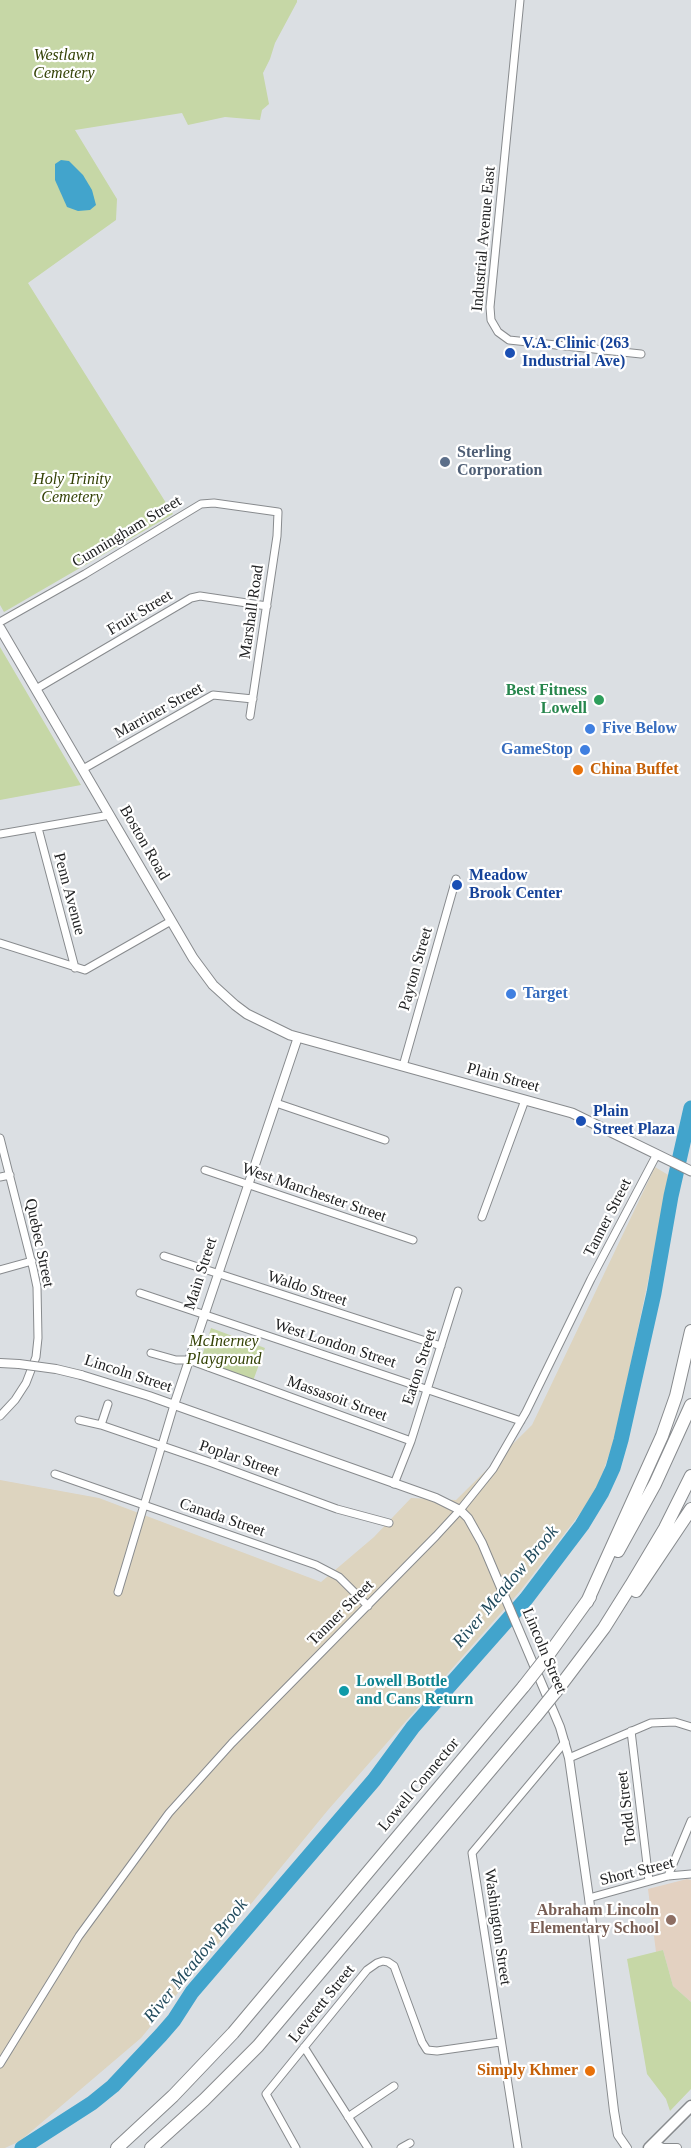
<!DOCTYPE html>
<html>
<head>
<meta charset="utf-8">
<style>
  body { margin:0 }
  canvas { display:block; background:#dbdfe3 }
</style>
</head>
<body>
<canvas width="691" height="2148"></canvas>
<script>
const ctx = document.querySelector('canvas').getContext('2d');
ctx.lineJoin = 'round';
function fillPath(path, color) { ctx.fillStyle = color; ctx.fill(path, 'evenodd'); }
const toPath = rows => new Path2D(rows.map(r => 'M' + r).join(''));
function trace(path, color, width, dash) { ctx.strokeStyle = color; ctx.lineWidth = width; ctx.lineCap = dash ? 'butt' : 'round'; ctx.setLineDash(dash || []); ctx.stroke(path); }
function write(font, color, halo, rows, align = 'center') {
  ctx.font = font + ' "Times New Roman",serif'; ctx.lineWidth = 4.5; ctx.setLineDash([]); ctx.textBaseline = 'middle'; ctx.strokeStyle = halo; ctx.fillStyle = color; for (const [text, x, y, turn = 0] of rows) {
    ctx.save(); ctx.translate(x, y); ctx.rotate((+turn || 0) * Math.PI / 180); ctx.textAlign = isNaN(turn) ? turn : align; if (halo) ctx.strokeText(text, 0, 0); ctx.fillText(text, 0, 0); ctx.restore();
  }
}
fillPath(toPath([
  [655,1167,670,1176,615,1438,595,1494,521,1590,328,1810,141,2038,20,2141,5,2148,0,2148,0,1480,99,1498,321,1582,374,1537,411,1498,456,1500,532,1425]
]), '#ddd4bf');
fillPath(toPath([
  [687,1879,691,1880,691,2002,673,1986,663,1950,656,1952,648,1889]
]), '#e3d1c1');
fillPath(toPath([
  [0,0,297,0,297,2,275,43,270,59,263,73,269,104,262,110,260,120,225,117,188,125,182,113,75,130,117,199,116,220,28,283,173,514,4,612,0,605],
  [0,647,81,785,0,800],
  [211,1328,265,1348,253,1381,200,1362],
  [663,1950,673,1986,691,2002,691,2089,670,2111,666,2099,647,2074,627,1959]
]), '#c6d7a6');
fillPath(toPath([
  [61,160,69,161,83,175,92,190,96,205,90,210,78,211,67,207,55,180,55,164]
]), '#42a4cc');
trace(toPath([
  [22,2148,92,2103,113,2086,161,2035,174,2020,192,1992,374,1780,413,1727,526,1599,582,1525,602,1492,613,1468,621,1440,654,1293,671,1196,691,1108]
]), '#42a4cc', 15);
const minor = toPath([
  [520,0,490,307,491,320,498,332,509,340,641,354],
  [0,622,85,574,201,504,214,503,278,512,277,536,250,716],
  [36,689,191,598,200,596,267,606],
  [83,769,213,695,253,699],
  [38,828,75,968],
  [0,834,110,815],
  [0,943,85,970,171,921],
  [403,1066,456,879],
  [276,1103,385,1140],
  [0,1138,33,1268,37,1287,38,1338,36,1357,26,1383,15,1400,0,1416],
  [205,1170,413,1240],
  [0,1177,10,1175],
  [482,1217,525,1100],
  [164,1256,441,1346],
  [0,1270,32,1261],
  [140,1293,521,1421],
  [151,1353,176,1360,189,1360,411,1441],
  [79,1420,101,1425,212,1463,337,1509,389,1523],
  [101,1425,108,1404],
  [55,1474,316,1565,339,1577,368,1606],
  [394,1484,411,1441,458,1291],
  [118,1592,174,1405],
  [631,1731,649,1881],
  [569,1758,651,1723,675,1722,691,1727],
  [668,1876,691,1821],
  [589,1898,668,1876,691,1874],
  [304,2047,368,2148],
  [0,2064,79,1936,169,1813,232,1743,436,1536,460,1510,493,1469,526,1412,591,1279,657,1154],
  [348,2117,394,2086],
  [296,2148,266,2094,367,1970,377,1963,383,1961,388,1962,394,1966,422,2042,427,2050,437,2051,500,2042],
  [401,2148,410,2143],
  [518,2148,472,1853,565,1742]
]);
const tertiary = toPath([
  [0,1363,19,1364],
  [81,1375,149,1396,436,1498,460,1510,468,1518,482,1543,560,1727,569,1758,589,1898,614,2111,618,2135,627,2148],
  [174,1405,298,1037],
  [653,2144,663,2148,677,2148]
]);
const secondary = toPath([
  [0,628,193,958,213,985,235,1005,247,1014,290,1035,572,1113,691,1171]
]);
const primary = toPath([
  [649,2148,691,2106]
]);
const motorway = toPath([
  [618,1551,655,1484,691,1405],
  [636,1591,691,1509],
  [587,1602,662,1436,676,1396,691,1331],
  [549,1654,590,1597],
  [561,1685,604,1628,631,1585,665,1528,691,1476],
  [117,2148,173,2096,233,2033,524,1686],
  [151,2148,204,2100,258,2046,536,1716]
]);
trace(minor, '#888b8e', 9);
trace(tertiary, '#888b8e', 10);
trace(secondary, '#888b8e', 11);
trace(primary, '#888b8e', 13);
trace(motorway, '#888b8e', 14);
trace(minor, '#fff', 7);
trace(tertiary, '#fff', 8);
trace(secondary, '#fff', 9);
trace(primary, '#fff', 10);
trace(motorway, '#fff', 12);
const tertiaryBridge = toPath([
  [19,1364,56,1369,81,1375]
]);
const motorwayBridge = toPath([
  [524,1686,549,1654],
  [536,1716,561,1685]
]);
trace(tertiaryBridge, '#888b8e', 10, []);
trace(motorwayBridge, '#888b8e', 14, []);
trace(tertiaryBridge, '#fff', 8);
trace(motorwayBridge, '#fff', 12);
for (const [x, y, r, color] of [
  [510,353,6,"#1a4fb4"],
  [445,462,6,"#5c6f8a"],
  [599,700,6,"#2e9e5b"],
  [590,729,6,"#3f7fe0"],
  [585,750,6,"#3f7fe0"],
  [578,770,6,"#e8710a"],
  [457,885,6,"#1a4fb4"],
  [511,994,6,"#3f7fe0"],
  [581,1121,6,"#1a4fb4"],
  [344,1691,6,"#0f9aa8"],
  [671,1920,6,"#8d6e63"],
  [590,2071,6,"#e8710a"]
]) { const dot = new Path2D(); dot.arc(x, y, r, 0, 2 * Math.PI); ctx.fillStyle = color; ctx.fill(dot); trace(dot, '#fff', 2); }
write('italic 16px', '#344206', '#fff', [
  ["Westlawn",64,56],
  ["Cemetery",64,74],
  ["Holy Trinity",72,480],
  ["Cemetery",72,498],
  ["McInerney",224,1342],
  ["Playground",224,1360]
]);
write('16px', '#222324', '#fff', [
  ["Industrial Avenue East",484,239,-85],
  ["Cunningham Street",127,532,-31],
  ["Marshall Road",252,612,-82],
  ["Fruit Street",140,613,-31],
  ["Marriner Street",159,711,-29],
  ["Boston Road",144,843,60],
  ["Penn Avenue",69,894,75],
  ["Payton Street",416,969,-74],
  ["Plain Street",503,1078,15],
  ["West Manchester Street",314,1193,19],
  ["Tanner Street",608,1218,-63],
  ["Quebec Street",39,1243,78],
  ["Main Street",201,1274,-72],
  ["Waldo Street",307,1289,18],
  ["West London Street",335,1344,18],
  ["Eaton Street",420,1367,-72],
  ["Lincoln Street",128,1374,18],
  ["Massasoit Street",337,1399,20],
  ["Poplar Street",239,1459,19],
  ["Canada Street",222,1518,19],
  ["Tanner Street",341,1613,-45],
  ["Lincoln Street",544,1651,67],
  ["Lowell Connector",419,1785,-50],
  ["Todd Street",627,1808,-97],
  ["Short Street",637,1872,-14],
  ["Washington Street",497,1927,82],
  ["Leverett Street",322,2004,-51]
]);
write('bold 16px', '#164399', '#fff', [
  ["V.A. Clinic (263",522,344],
  ["Industrial Ave)",522,362],
  ["Meadow",469,876],
  ["Brook Center",469,894],
  ["Plain",593,1112],
  ["Street Plaza",593,1130]
], 'left');
write('bold 16px', '#4e5e75', '#fff', [
  ["Sterling",457,453],
  ["Corporation",457,471]
], 'left');
write('bold 16px', '#27864d', '#fff', [
  ["Best Fitness",587,691],
  ["Lowell",587,709]
], 'right');
write('bold 16px', '#366cbe', '#fff', [
  ["Five Below",602,729],
  ["GameStop",573,750,"right"],
  ["Target",523,994]
], 'left');
write('bold 16px', '#c56008', '#fff', [
  ["China Buffet",590,770],
  ["Simply Khmer",578,2071,"right"]
], 'left');
write('bold 16px', '#0d838f', '#fff', [
  ["Lowell Bottle",356,1682],
  ["and Cans Return",356,1700]
], 'left');
write('bold 16px', '#785e54', '#fff', [
  ["Abraham Lincoln",659,1911],
  ["Elementary School",659,1929]
], 'right');
write('italic 18px', '#224b5d', '#fff', [
  ["River Meadow Brook",506,1587,-50],
  ["River Meadow Brook",196,1961,-51]
]);
</script>
</body>
</html>
